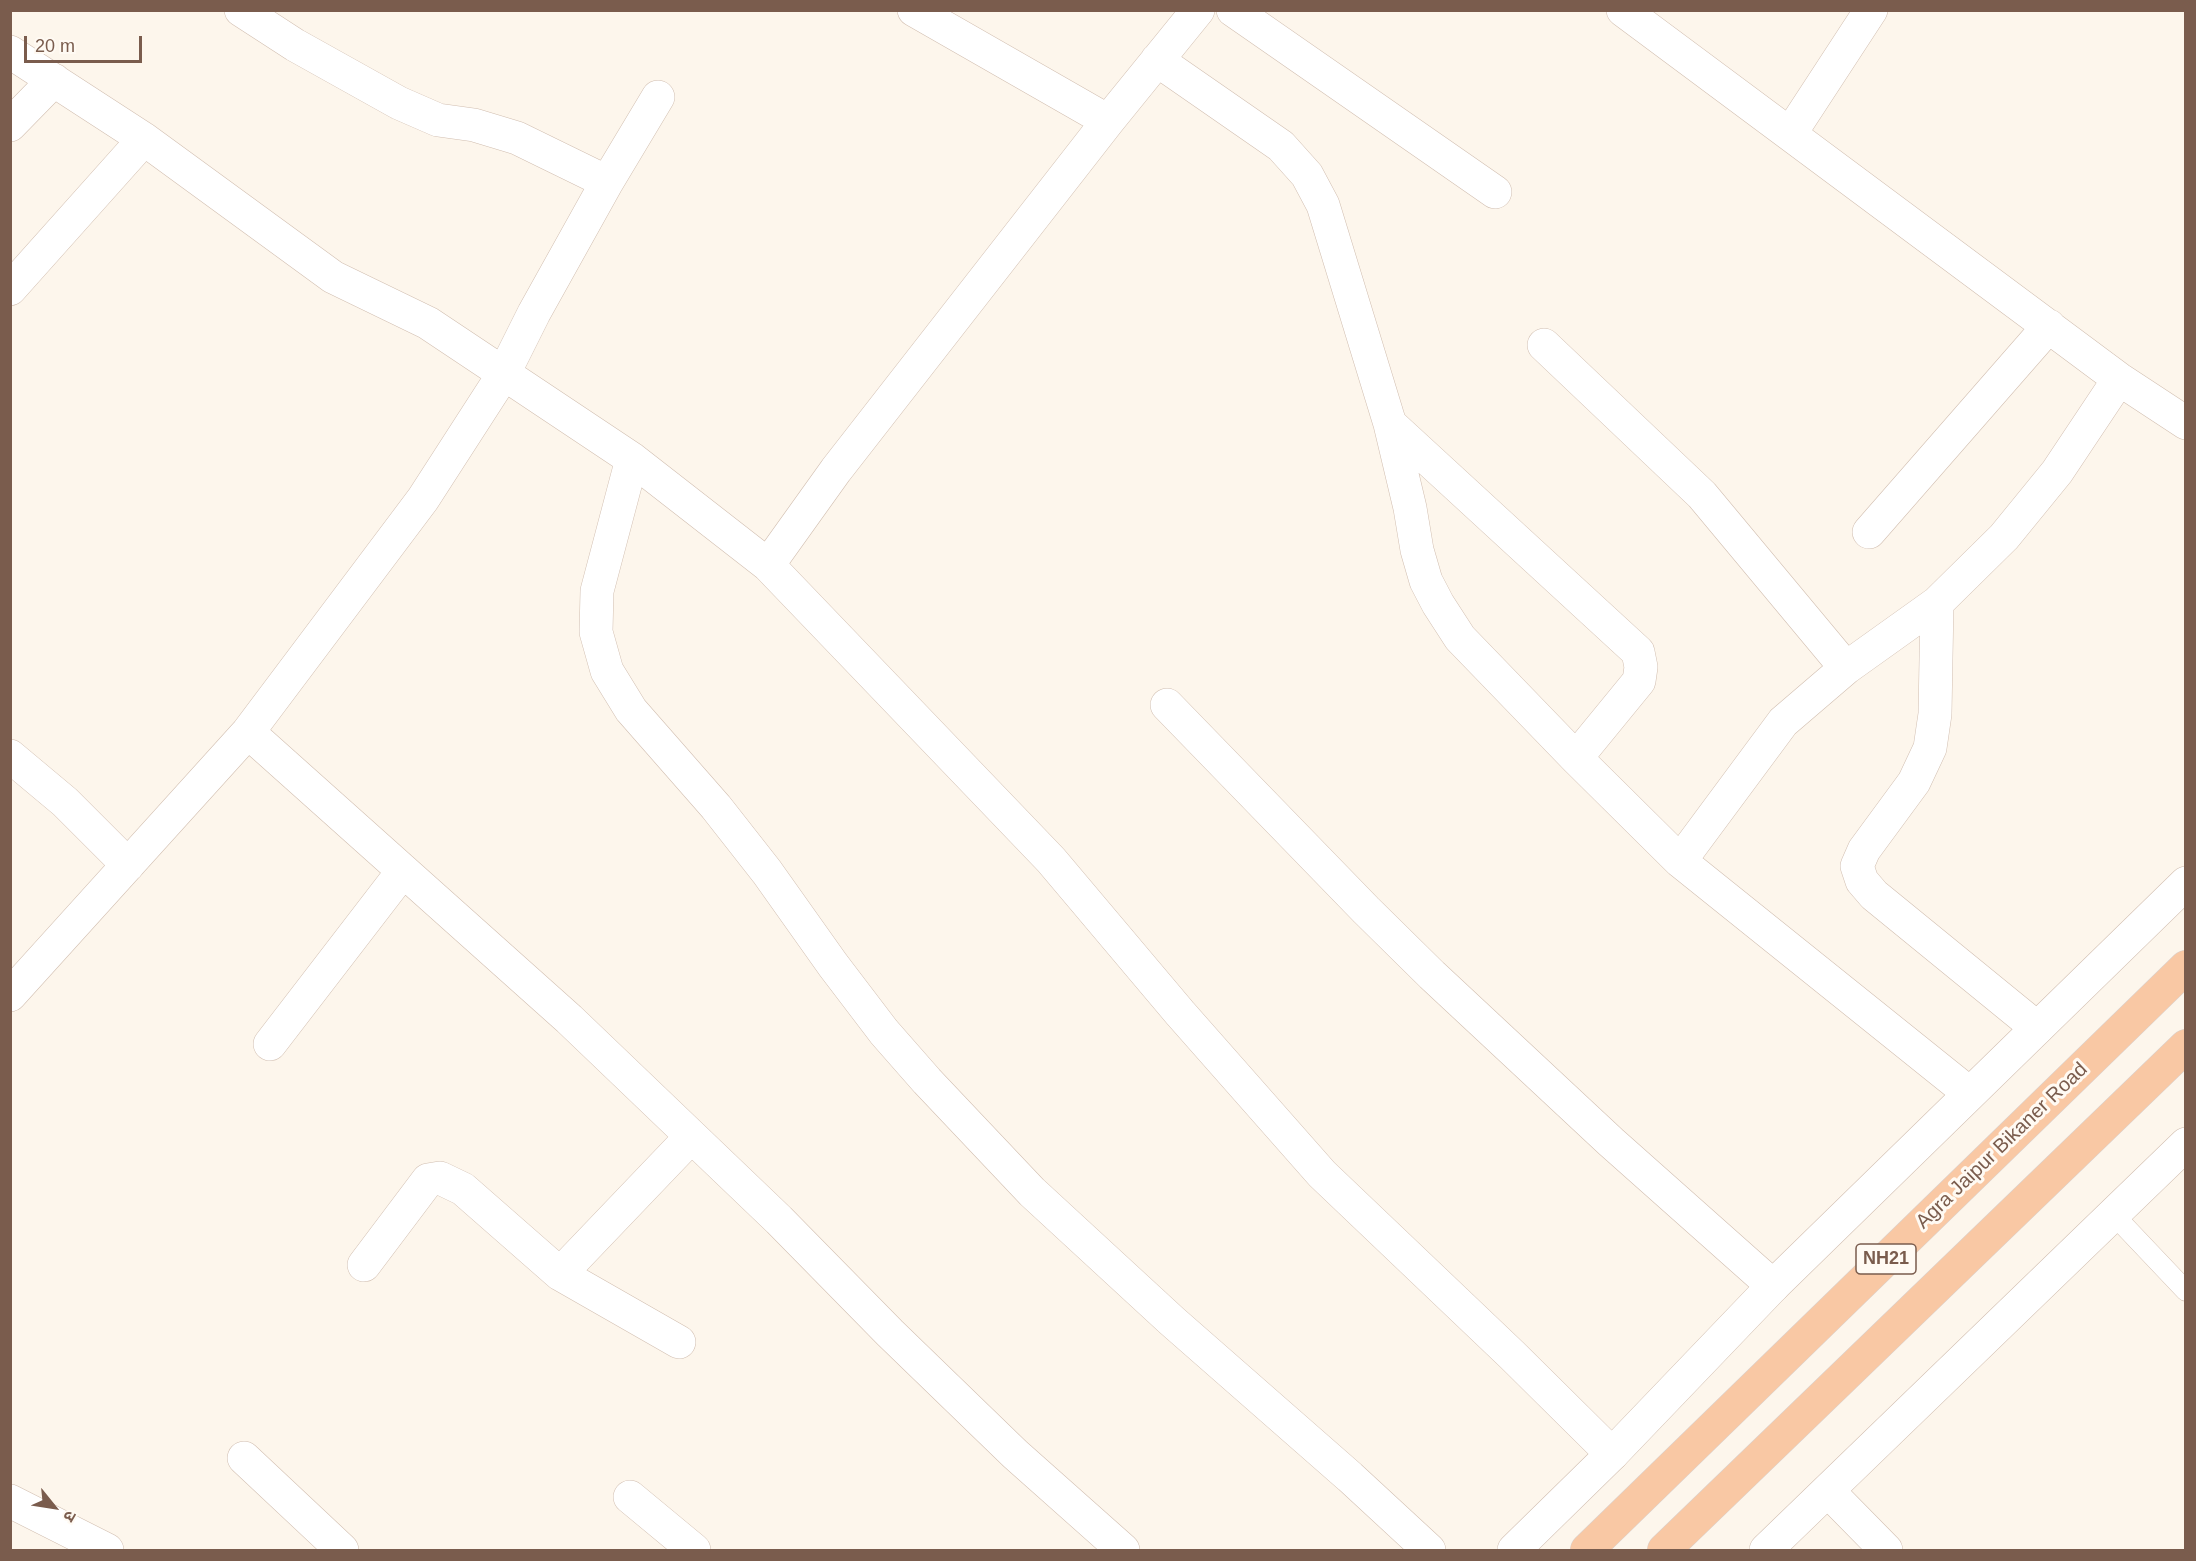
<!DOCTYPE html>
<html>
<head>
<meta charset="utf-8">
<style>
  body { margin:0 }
  #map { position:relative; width:2196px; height:1561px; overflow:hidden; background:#fdf6ec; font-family:Arial,"Noto Sans Devanagari",sans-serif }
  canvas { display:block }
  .frame { position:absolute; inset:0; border:12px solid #7a5c4d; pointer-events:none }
  .north { position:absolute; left:24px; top:1477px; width:60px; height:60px; -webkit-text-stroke:4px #fffaf3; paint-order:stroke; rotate:120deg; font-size:16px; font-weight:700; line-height:24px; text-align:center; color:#7a5c4d }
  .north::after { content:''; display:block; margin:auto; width:21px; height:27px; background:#7a5c4d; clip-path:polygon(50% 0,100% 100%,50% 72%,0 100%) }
  .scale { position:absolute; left:24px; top:36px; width:118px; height:27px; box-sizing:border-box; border:3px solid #7a5c4d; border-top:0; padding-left:8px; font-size:18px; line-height:21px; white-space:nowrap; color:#7a5c4d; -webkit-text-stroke:4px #fffaf3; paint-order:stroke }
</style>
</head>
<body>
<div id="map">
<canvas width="2196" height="1561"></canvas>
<div class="frame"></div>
<div class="north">उ</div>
<div class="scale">20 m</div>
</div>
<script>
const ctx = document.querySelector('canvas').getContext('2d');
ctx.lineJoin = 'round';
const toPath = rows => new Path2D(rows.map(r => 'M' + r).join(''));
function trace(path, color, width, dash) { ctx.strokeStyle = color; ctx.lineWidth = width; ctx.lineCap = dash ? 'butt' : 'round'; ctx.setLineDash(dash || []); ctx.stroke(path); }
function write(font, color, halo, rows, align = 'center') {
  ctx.font = font + ' Arial,sans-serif'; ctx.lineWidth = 6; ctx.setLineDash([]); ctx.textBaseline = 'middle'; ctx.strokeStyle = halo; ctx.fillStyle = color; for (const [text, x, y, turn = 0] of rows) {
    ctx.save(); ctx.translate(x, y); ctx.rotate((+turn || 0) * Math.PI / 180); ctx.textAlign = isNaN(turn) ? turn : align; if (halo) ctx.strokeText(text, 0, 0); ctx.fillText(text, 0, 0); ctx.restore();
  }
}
const service = toPath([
  [2113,1214,2186,1291]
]);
const minor = toPath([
  [241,10,295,45,399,103,438,120,474,125,517,138,607,182],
  [914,10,1108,121],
  [1198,10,1108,121,836,470,768,565,1051,860,1180,1013,1322,1174,1512,1355,1612,1454],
  [1233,10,1495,192],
  [1623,10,2119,379,2186,423],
  [10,52,144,139,333,277,428,323,632,459,768,565],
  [1157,60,1281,146,1307,175,1323,205,1390,424,1410,508,1417,550,1426,581,1438,604,1460,638,1576,758,1680,861,1969,1093],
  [10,125,54,80],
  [1790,134,1871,10],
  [10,289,144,139],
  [1544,345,1702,495,1846,668],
  [1390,424,1638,652,1641,667,1639,681,1576,758],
  [632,459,597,591,596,632,607,671,631,710,716,807,767,872,833,965,884,1032,927,1081,1032,1192,1172,1321,1350,1477,1429,1550],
  [1869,532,2049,326],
  [1937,603,1935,714,1930,748,1914,782,1864,850,1857,866,1862,881,1874,895,2037,1028],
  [1167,705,1366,910,1432,975,1611,1142,1773,1286],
  [248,732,569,1019,779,1220,890,1333,1015,1454,1123,1550],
  [10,756,65,802,128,865],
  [1680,861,1783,722,1846,668,1937,603,2004,537,2057,472,2119,379],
  [10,995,248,732,423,499,503,375,534,313,607,182,658,97],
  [270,1044,403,871],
  [364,1265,428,1180,440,1178,463,1189,560,1274,679,1342],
  [560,1274,691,1137],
  [244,1458,342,1550],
  [1828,1491,1886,1550],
  [630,1497,694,1550],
  [10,1501,107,1550]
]);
const tertiary = toPath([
  [1514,1550,1612,1454,1773,1286,2186,883],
  [1766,1550,2186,1144]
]);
const trunk = toPath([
  [1587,1550,2186,967],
  [1664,1550,2186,1046]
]);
trace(service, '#d1beb0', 21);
trace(minor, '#d1beb0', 34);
trace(tertiary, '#d1beb0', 34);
trace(trunk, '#dad1cd', 34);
trace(service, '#fff', 20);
trace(minor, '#fff', 33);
trace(tertiary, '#fff', 33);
trace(trunk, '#f9c8a4', 33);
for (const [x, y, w] of [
  [1886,1259,60]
]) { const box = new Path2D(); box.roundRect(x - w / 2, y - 15, w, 30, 4.5); ctx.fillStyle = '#fffaf3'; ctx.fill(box); trace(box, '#7a5c4d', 1.5); }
write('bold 18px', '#7a5c4d', null, [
  ["NH21",1886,1259]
]);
write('20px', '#7a5c4d', '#fffaf3', [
  ["Agra Jaipur Bikaner Road",2002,1146,-44]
]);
</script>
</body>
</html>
